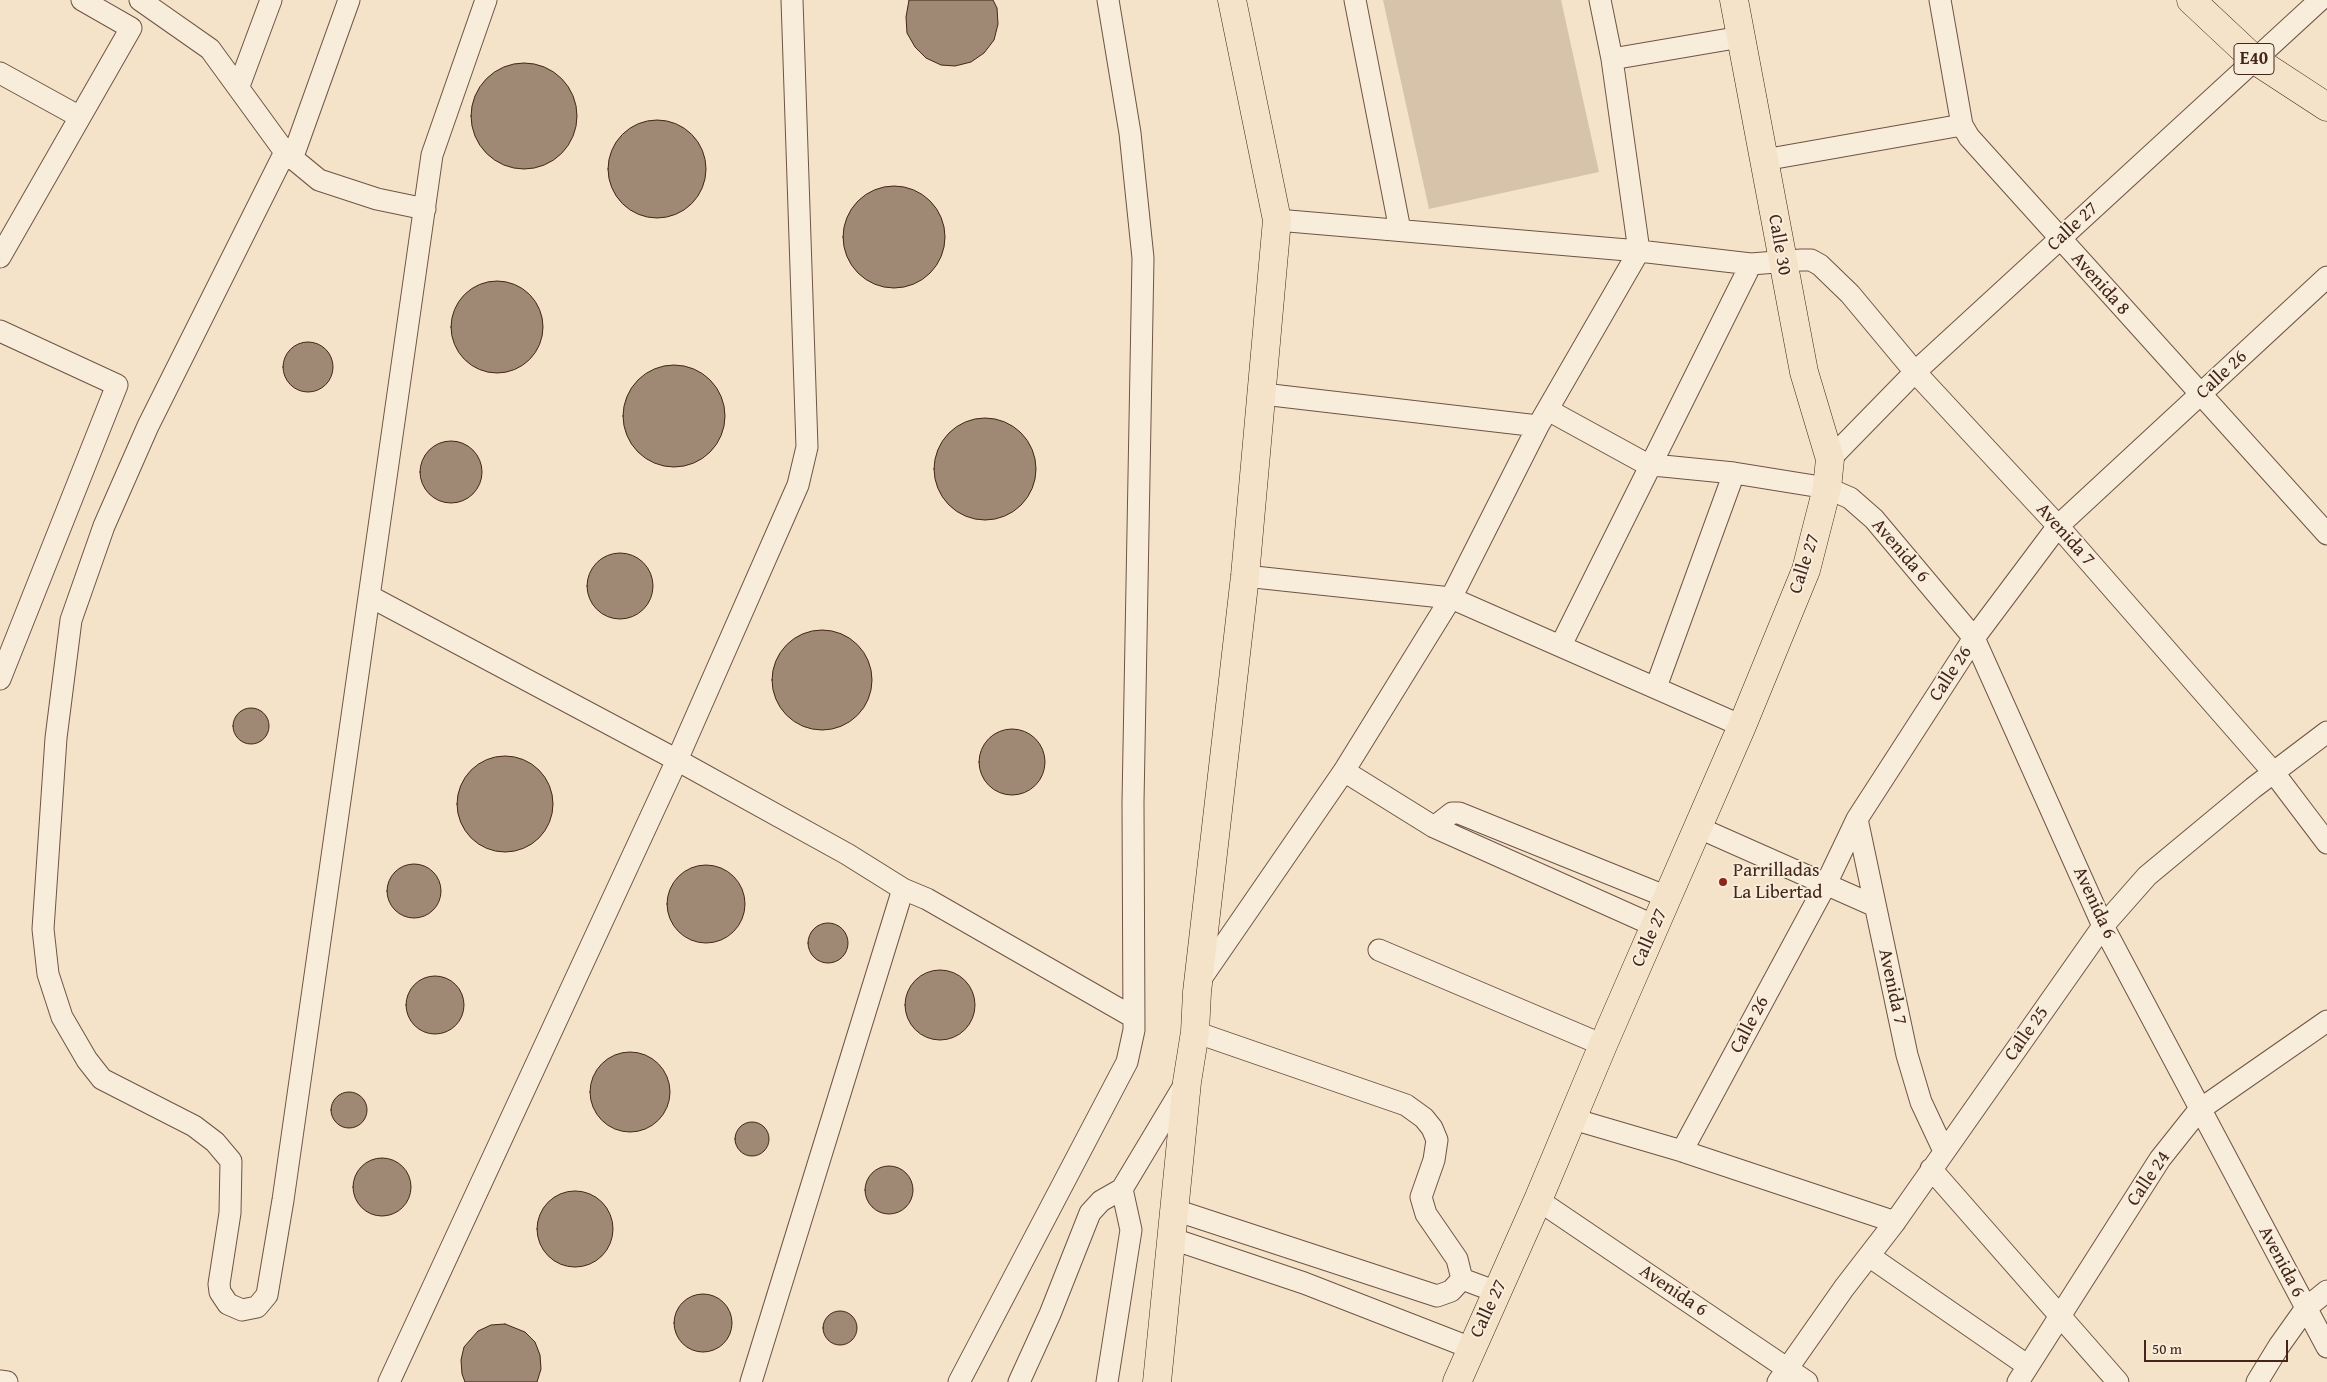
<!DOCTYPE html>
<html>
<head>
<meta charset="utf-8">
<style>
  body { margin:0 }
  #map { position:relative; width:2327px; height:1382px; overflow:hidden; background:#f4e3c8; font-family:"Gentium Book Plus",serif }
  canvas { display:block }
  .scale { position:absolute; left:2144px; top:1340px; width:144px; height:22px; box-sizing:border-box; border:2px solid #432519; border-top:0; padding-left:6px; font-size:15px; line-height:18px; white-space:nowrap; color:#432519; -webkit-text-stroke:4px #f8eddb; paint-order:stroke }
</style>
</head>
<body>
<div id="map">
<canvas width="2327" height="1382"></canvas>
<div class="scale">50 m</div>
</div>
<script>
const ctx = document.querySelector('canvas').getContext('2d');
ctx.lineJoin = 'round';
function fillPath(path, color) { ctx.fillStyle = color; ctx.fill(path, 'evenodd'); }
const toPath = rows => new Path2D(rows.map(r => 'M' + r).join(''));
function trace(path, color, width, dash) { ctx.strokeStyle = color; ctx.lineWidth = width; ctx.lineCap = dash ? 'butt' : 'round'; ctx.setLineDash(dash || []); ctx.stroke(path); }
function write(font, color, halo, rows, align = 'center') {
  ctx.font = font + ' "Gentium Book Plus",serif'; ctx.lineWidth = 4; ctx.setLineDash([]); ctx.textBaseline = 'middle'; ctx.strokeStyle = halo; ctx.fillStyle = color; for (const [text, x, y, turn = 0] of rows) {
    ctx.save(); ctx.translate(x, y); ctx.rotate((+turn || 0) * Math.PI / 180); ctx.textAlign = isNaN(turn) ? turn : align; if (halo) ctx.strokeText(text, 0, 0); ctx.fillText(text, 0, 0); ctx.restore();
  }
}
fillPath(toPath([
  [1383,0,1561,0,1599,172,1429,209]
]), '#d6c3aa');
const building = toPath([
  [909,0,993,0,997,8,998,24,994,40,984,53,971,62,955,66,941,65,926,58,915,47,907,33,906,17,909,0],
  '471 116a53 53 0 1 1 106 0a53 53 0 1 1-106 0Z',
  '608 169a49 49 0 1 1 98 0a49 49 0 1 1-98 0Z',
  '843 237a51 51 0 1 1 102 0a51 51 0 1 1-102 0Z',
  '451 327a46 46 0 1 1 92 0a46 46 0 1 1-92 0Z',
  '283 367a25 25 0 1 1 50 0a25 25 0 1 1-50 0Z',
  '623 416a51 51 0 1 1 102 0a51 51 0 1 1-102 0Z',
  '934 469a51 51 0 1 1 102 0a51 51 0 1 1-102 0Z',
  '420 472a31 31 0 1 1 62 0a31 31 0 1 1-62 0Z',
  '587 586a33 33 0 1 1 66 0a33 33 0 1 1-66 0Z',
  '772 680a50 50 0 1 1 100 0a50 50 0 1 1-100 0Z',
  '233 726a18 18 0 1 1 36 0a18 18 0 1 1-36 0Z',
  '979 762a33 33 0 1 1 66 0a33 33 0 1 1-66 0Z',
  '457 804a48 48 0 1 1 96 0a48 48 0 1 1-96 0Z',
  '387 891a27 27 0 1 1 54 0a27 27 0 1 1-54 0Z',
  '667 904a39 39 0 1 1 78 0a39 39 0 1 1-78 0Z',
  '808 943a20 20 0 1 1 40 0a20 20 0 1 1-40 0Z',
  '905 1005a35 35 0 1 1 70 0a35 35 0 1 1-70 0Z',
  '406 1005a29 29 0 1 1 58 0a29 29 0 1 1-58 0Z',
  '590 1092a40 40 0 1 1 80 0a40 40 0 1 1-80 0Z',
  '331 1110a18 18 0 1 1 36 0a18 18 0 1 1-36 0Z',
  '735 1139a17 17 0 1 1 34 0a17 17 0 1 1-34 0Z',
  '353 1187a29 29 0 1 1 58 0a29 29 0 1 1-58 0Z',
  '865 1190a24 24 0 1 1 48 0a24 24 0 1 1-48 0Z',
  '537 1229a38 38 0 1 1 76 0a38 38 0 1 1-76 0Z',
  '674 1323a29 29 0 1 1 58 0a29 29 0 1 1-58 0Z',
  '823 1328a17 17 0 1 1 34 0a17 17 0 1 1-34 0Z',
  [505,1324,525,1332,535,1342,540,1355,541,1369,537,1382,465,1382,462,1374,461,1360,464,1347,478,1331,491,1325,505,1324]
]);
fillPath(building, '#9f8874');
trace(building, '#432519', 1);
const minor = toPath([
  [140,0,210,49,285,152,319,180,377,199,425,209],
  [1355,0,1400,230],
  [1940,0,1962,125,1969,137,2327,534],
  [1612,59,1741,37],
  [0,73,80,117],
  [239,86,271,0],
  [285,152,148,426,104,526,71,620,56,738,43,929,48,974,62,1017,87,1060,102,1079,194,1126,215,1142,231,1161,230,1213,219,1284,220,1292,228,1304,242,1310,257,1307,267,1295,283,1200,432,155,486,0],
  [292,159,349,0],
  [1764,160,1962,125],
  [1277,220,1639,251,1751,264,1801,260,1811,260,1820,265,1850,294,1915,372,2058,526,2274,773,2327,843],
  [0,257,131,28,82,0],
  [0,331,117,385,0,679],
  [1263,394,1538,426],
  [1548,410,1641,461,1653,465,1734,473,1827,488,1850,498,1874,519,1974,638,2103,926,2327,1347],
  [1830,459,1915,372,2320,0],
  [1245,576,1451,598,1742,726],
  [371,597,677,760,847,854,903,889,927,899,1133,1017],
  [1561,645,1751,264],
  [1656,687,1734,473],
  [1344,771,1434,827,1655,926],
  [1857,819,1907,1055,1921,1102,1944,1151],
  [1434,827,1452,813,1459,813,1667,897],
  [1697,827,1875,906],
  [1379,950,1603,1045],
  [1198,983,1344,771,1451,598,1538,426,1639,251,1612,59,1600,0],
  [1195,1032,1406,1105,1424,1118,1432,1128,1437,1140,1434,1160,1421,1197,1426,1214,1457,1259,1462,1279],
  [1573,1119,1682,1151,1895,1222],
  [1682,1151,1826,884,1857,819,1974,638,2058,526,2327,277],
  [1931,1169,2118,1382],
  [1538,1200,1807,1382],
  [1175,1210,1437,1296,1451,1291,1462,1279,1497,1292],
  [1173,1239,1304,1283,1471,1348],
  [1869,1256,2028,1366],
  [0,1381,7,1382],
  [389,1382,677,760,798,485,807,447,792,0],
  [751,1382,903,889],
  [959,1382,1127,1062,1134,1030,1133,802,1143,258,1130,133,1108,0],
  [1019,1382,1050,1314,1090,1213,1101,1201,1122,1189,1185,1084],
  [1107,1382,1131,1230,1122,1189],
  [1778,1382,1844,1288,1895,1222,2103,926,2147,876,2253,788,2327,732],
  [2018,1382,2160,1159,2199,1110,2327,1021],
  [2257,1382,2279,1346,2306,1308,2327,1291]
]);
const major = toPath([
  [2191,0,2255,60,2327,107],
  [1157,1382,1187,1082,1195,1032,1197,992,1245,576,1277,220,1232,0],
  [1457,1382,1538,1200,1603,1045,1742,726,1806,570,1827,488,1830,459,1804,372,1734,0]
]);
trace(minor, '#6f5445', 23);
trace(major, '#432519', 29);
trace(minor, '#f8eddb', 21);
trace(major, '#f4e3c8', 28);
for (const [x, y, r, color] of [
  [1723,882,5,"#8f2418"]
]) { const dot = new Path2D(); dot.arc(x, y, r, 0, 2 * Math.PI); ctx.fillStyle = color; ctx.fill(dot); trace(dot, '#f8eddb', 2); }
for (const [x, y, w] of [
  [2254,59,40]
]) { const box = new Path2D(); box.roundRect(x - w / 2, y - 15.5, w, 31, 4); ctx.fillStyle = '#f8eddb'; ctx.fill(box); trace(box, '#432519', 1); }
write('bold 18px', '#432519', null, [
  ["E40",2254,59]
]);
write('19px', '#432519', '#f8eddb', [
  ["Calle 27",2073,227,-43],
  ["Calle 30",1779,245,80],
  ["Avenida 8",2100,284,48],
  ["Calle 26",2222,375,-43],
  ["Avenida 7",2065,535,48],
  ["Avenida 6",1900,551,49],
  ["Calle 27",1805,564,-72],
  ["Calle 26",1951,674,-57],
  ["Avenida 6",2094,903,65],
  ["Calle 27",1650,938,-66],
  ["Avenida 7",1892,987,78],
  ["Calle 26",1750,1025,-62],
  ["Calle 25",2027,1034,-55],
  ["Calle 24",2149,1179,-56],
  ["Avenida 6",2281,1262,62],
  ["Avenida 6",1673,1291,34],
  ["Calle 27",1489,1309,-65]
]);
write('19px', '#432519', '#f8eddb', [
  ["Parrilladas",1733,871],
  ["La Libertad",1733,893]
], 'left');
</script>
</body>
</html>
